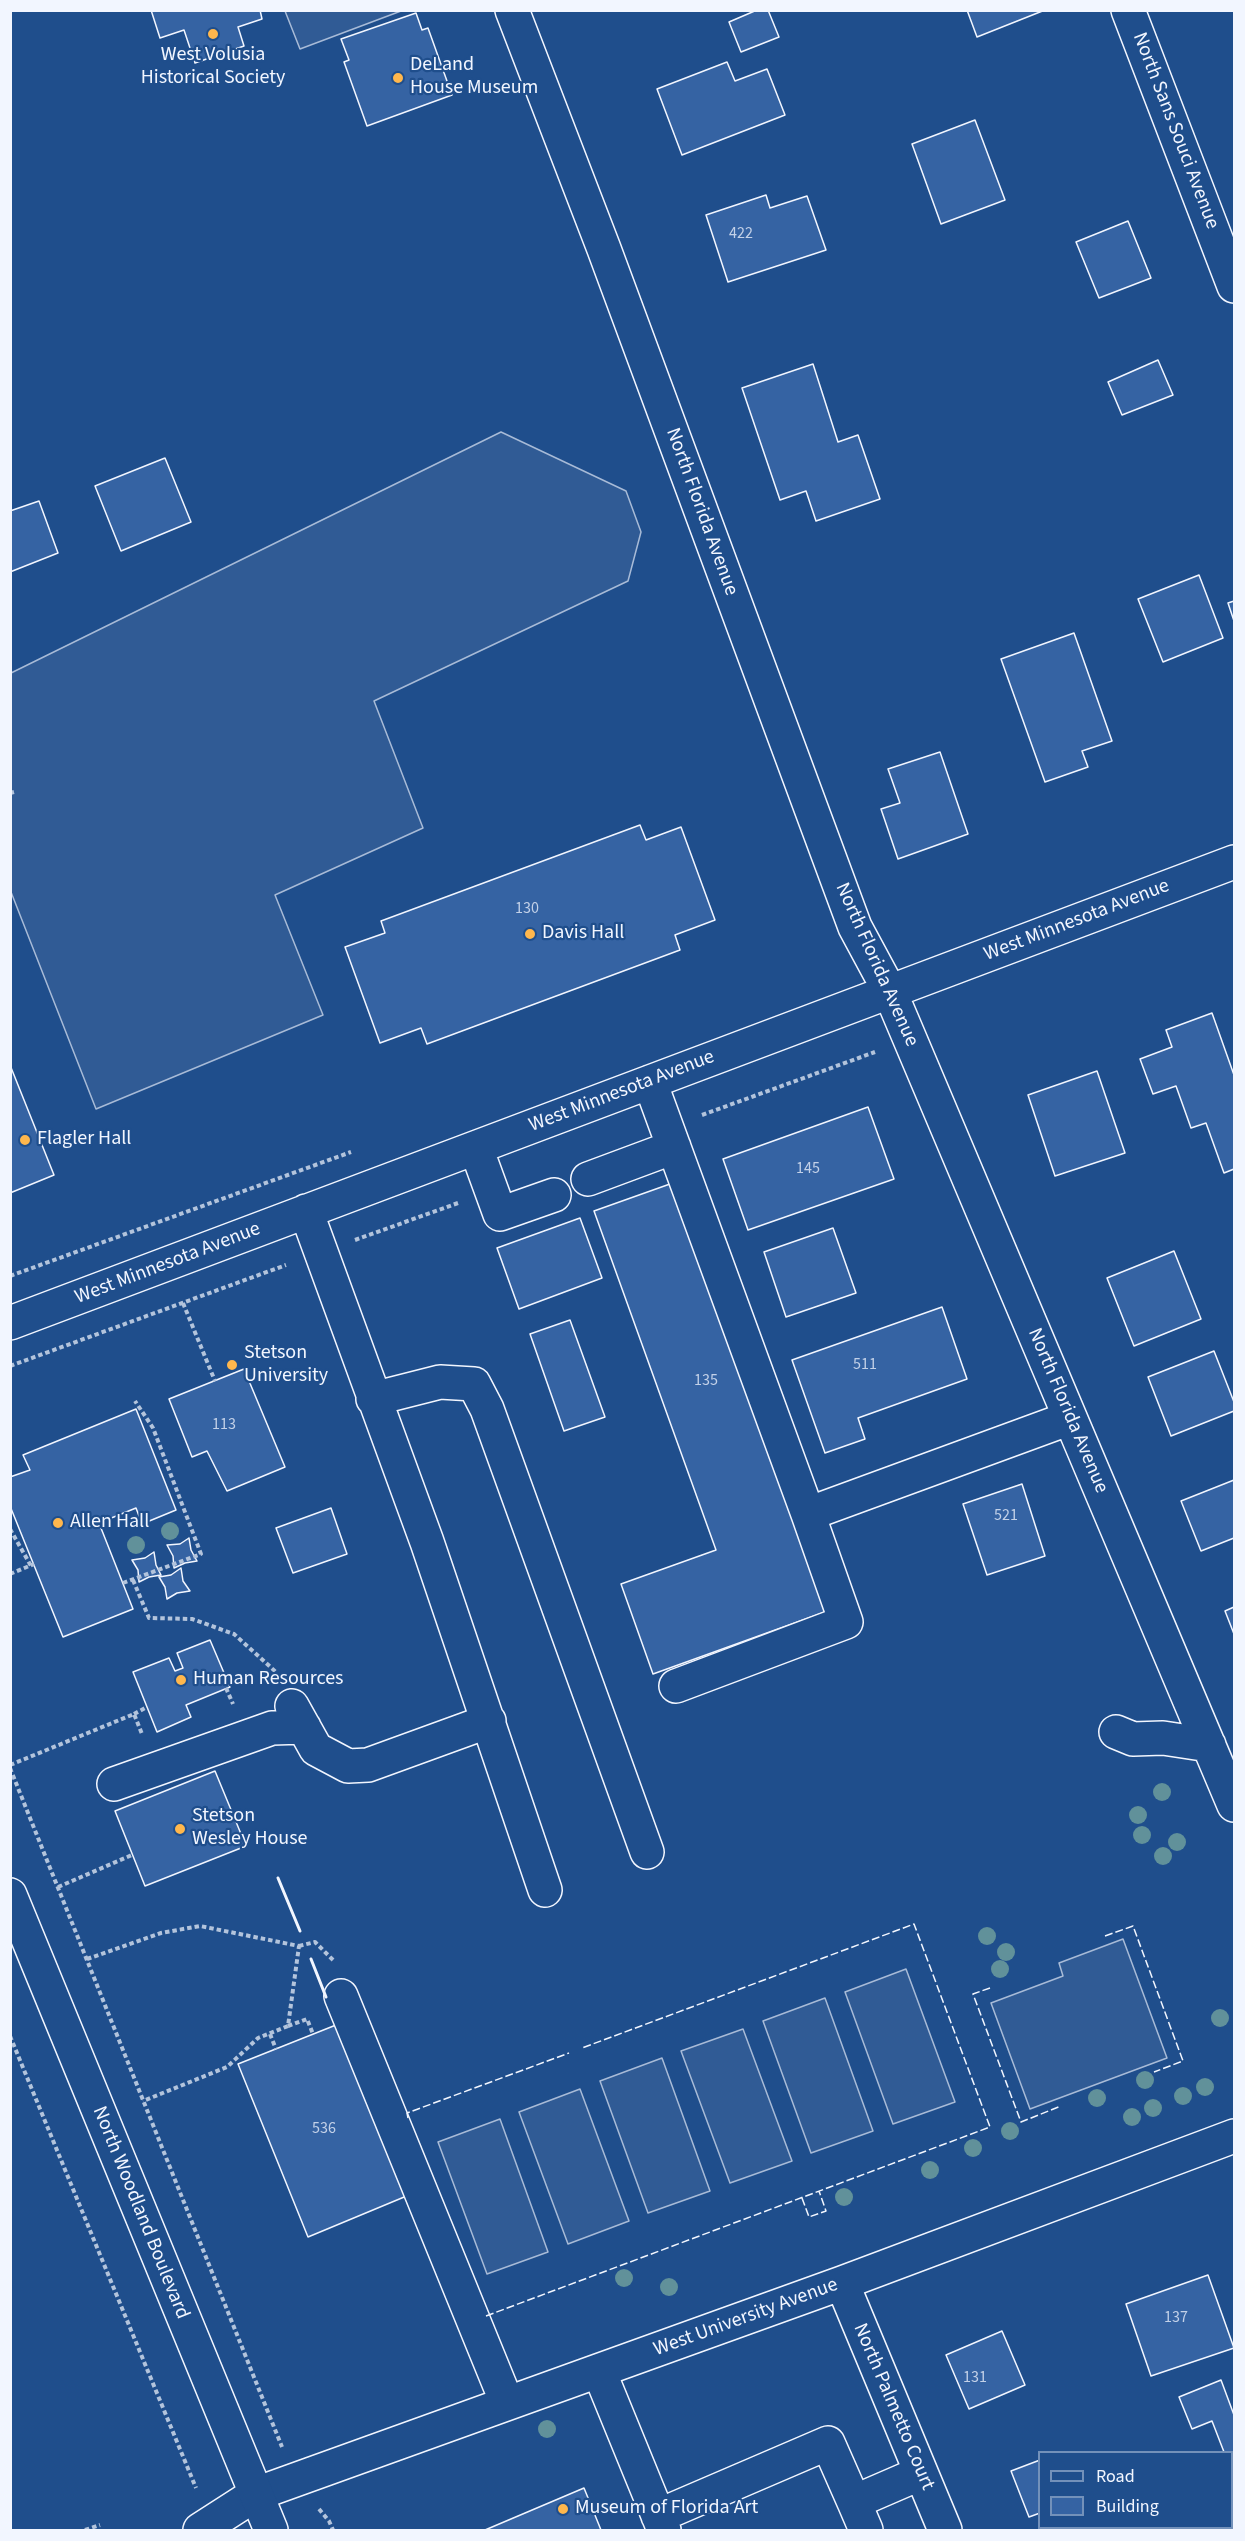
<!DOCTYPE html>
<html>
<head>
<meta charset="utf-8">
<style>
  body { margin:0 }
  #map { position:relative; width:1245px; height:2541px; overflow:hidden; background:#1f4e8c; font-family:"Source Sans 3",sans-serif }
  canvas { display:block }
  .frame { position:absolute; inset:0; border:12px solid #f2f6ff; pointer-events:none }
  .legend { position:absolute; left:1038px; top:2451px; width:195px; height:78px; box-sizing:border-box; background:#1f4e8c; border:2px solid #7391ba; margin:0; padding:8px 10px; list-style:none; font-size:18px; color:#f2f6ff }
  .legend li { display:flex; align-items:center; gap:12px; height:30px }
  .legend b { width:30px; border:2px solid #7391ba }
</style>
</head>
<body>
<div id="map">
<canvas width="1245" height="2541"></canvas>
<div class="frame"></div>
<ul class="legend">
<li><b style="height:8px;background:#1f4e8c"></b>Road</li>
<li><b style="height:16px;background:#3563a3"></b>Building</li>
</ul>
</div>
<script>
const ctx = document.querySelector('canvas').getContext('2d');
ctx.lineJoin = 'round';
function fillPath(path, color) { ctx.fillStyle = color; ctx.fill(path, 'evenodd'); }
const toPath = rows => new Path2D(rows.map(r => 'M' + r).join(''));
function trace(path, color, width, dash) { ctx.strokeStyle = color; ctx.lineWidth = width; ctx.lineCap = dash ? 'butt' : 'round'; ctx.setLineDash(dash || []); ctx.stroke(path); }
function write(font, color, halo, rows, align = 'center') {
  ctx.font = font + ' "Source Sans 3",sans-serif'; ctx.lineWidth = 4.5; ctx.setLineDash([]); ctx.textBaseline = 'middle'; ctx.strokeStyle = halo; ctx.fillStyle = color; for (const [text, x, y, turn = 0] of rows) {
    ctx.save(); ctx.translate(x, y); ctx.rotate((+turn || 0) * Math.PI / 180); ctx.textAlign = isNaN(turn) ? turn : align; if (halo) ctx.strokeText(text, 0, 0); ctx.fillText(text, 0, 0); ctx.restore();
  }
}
const built = toPath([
  [285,11,401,11,300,49,285,11],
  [501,432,626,491,641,532,628,581,374,701,423,828,275,895,323,1015,96,1109,11,892,11,673,501,432],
  [1123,1939,1167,2058,1030,2109,991,2003,1063,1976,1059,1963,1123,1939],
  [906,1969,955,2102,893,2124,845,1992,906,1969],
  [825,1998,873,2131,811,2153,763,2021,825,1998],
  [743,2029,792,2161,730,2183,681,2051,743,2029],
  [662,2058,710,2191,648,2213,600,2081,662,2058],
  [580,2089,629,2221,568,2244,519,2112,580,2089],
  [500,2119,548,2252,487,2274,438,2142,500,2119]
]);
fillPath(built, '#305b95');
trace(built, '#a8bbd7', 1.5);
const building = toPath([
  [151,10,260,10,262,19,238,27,244,46,195,63,184,30,160,38,151,10],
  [757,10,768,10,779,37,741,52,729,22,757,10],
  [967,10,1045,10,977,37,967,10],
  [416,13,422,30,428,28,452,95,367,126,344,62,349,60,341,39,416,13],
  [727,62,735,81,767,69,785,115,682,155,657,89,727,62],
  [975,120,1005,200,941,224,912,144,975,120],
  [766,195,770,208,807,196,826,250,728,282,706,215,766,195],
  [1128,221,1151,278,1099,298,1076,242,1128,221],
  [1158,360,1173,395,1122,415,1108,382,1158,360],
  [813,364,838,442,858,435,880,499,816,521,806,491,780,500,742,388,813,364],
  [165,458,191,522,121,551,95,486,165,458],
  [39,501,58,553,10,572,10,511,39,501],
  [1199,575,1223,638,1163,662,1138,599,1199,575],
  [1234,601,1234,621,1228,603,1234,601],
  [1074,633,1112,741,1082,751,1088,767,1045,782,1001,659,1074,633],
  [940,752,968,834,898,859,881,809,900,803,888,769,940,752],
  [640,825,646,840,681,827,715,920,675,935,680,950,427,1044,421,1028,380,1043,345,947,385,933,381,921,640,825],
  [1212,1013,1234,1075,1234,1169,1224,1173,1206,1123,1191,1128,1176,1086,1153,1094,1140,1059,1172,1047,1166,1030,1212,1013],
  [10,1065,54,1175,10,1193,10,1065],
  [1097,1071,1125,1153,1055,1176,1028,1095,1097,1071],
  [868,1107,894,1179,748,1230,723,1159,868,1107],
  [684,1179,839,1607,653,1674,621,1584,716,1550,594,1211,684,1179],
  [580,1218,602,1278,519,1309,497,1248,580,1218],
  [833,1228,856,1293,786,1317,764,1252,833,1228],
  [1174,1251,1201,1319,1134,1346,1107,1278,1174,1251],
  [942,1307,967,1379,858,1418,865,1439,825,1453,792,1360,942,1307],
  [570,1320,605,1417,564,1431,530,1334,570,1320],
  [1214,1351,1234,1402,1234,1411,1171,1436,1148,1377,1214,1351],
  [244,1369,285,1467,227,1491,207,1451,192,1457,169,1399,244,1369],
  [136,1409,176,1510,142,1524,136,1508,99,1523,133,1609,63,1637,10,1506,10,1477,30,1470,23,1455,136,1409],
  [1234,1480,1234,1538,1201,1551,1181,1501,1234,1480],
  [1022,1484,1045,1556,987,1575,963,1504,1022,1484],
  [331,1508,347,1554,293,1573,276,1528,331,1508],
  [189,1538,191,1550,197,1561,185,1563,174,1568,173,1556,167,1545,180,1544,189,1538],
  [154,1552,156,1565,161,1575,149,1577,139,1582,138,1570,132,1560,145,1558,154,1552],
  [181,1568,183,1581,190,1591,177,1593,167,1599,165,1587,159,1577,171,1575,181,1568],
  [1234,1607,1234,1634,1225,1611,1234,1607],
  [210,1640,230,1687,186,1705,191,1717,157,1732,133,1672,169,1658,175,1671,183,1668,177,1653,210,1640],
  [215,1771,246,1846,145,1886,115,1811,215,1771],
  [341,2023,409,2195,308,2237,238,2064,341,2023],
  [1208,2275,1234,2348,1151,2376,1126,2304,1208,2275],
  [1002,2331,1025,2385,969,2409,946,2355,1002,2331],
  [1221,2380,1234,2415,1234,2477,1232,2470,1232,2452,1224,2452,1212,2421,1192,2429,1179,2397,1221,2380],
  [1040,2460,1040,2513,1029,2517,1011,2471,1040,2460],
  [584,2488,601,2530,485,2530,584,2488]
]);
fillPath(building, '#3563a3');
trace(building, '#f2f6ff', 1.5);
const minor = toPath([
  [512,10,604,249,855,927,890,992,1234,1805],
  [1128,10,1234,286],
  [650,1082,808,1514,1070,1418],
  [476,1148,500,1214,554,1195],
  [588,1179,674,1147],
  [306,1211,427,1542,545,1890],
  [10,1323,1234,862],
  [373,1399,440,1382,474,1384,487,1409,647,1852],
  [676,1686,846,1622,808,1514],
  [292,1706,316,1749,348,1766,368,1765,489,1721],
  [1116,1732,1133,1739,1163,1738,1209,1745],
  [114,1784,272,1728,304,1727],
  [341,1996,507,2403],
  [842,2283,945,2530],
  [599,2371,664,2530],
  [658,2516,828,2443,854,2502],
  [200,2530,256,2494,842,2283,1234,2136],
  [866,2530,854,2502,921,2473]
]);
const major = toPath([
  [10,1895,271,2530]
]);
trace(minor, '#f2f6ff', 36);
trace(major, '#f2f6ff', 36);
trace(toPath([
  [10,793,14,792],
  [702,1115,875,1052],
  [355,1240,458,1203],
  [10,1276,351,1152],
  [183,1303,215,1381],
  [10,1366,286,1265],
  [10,1529,31,1566],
  [10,1574,34,1564],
  [133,1580,149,1618,192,1619,234,1634,277,1673],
  [123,1583,201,1554,153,1428,135,1401],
  [226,1688,233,1704],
  [134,1714,147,1707],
  [10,1765,134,1714,142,1734],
  [10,1768,282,2447],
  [58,1887,132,1855],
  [299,1946,315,1942,334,1961],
  [87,1959,161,1933,200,1926,299,1946,288,2026,258,2038,227,2067,143,2101],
  [288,2026,307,2019,313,2034],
  [270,2034,276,2049],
  [10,2036,196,2488],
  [319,2509,329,2521,333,2530],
  [85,2530,100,2525]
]), '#b3c4dc', 4, [4.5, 3]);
trace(minor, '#1f4e8c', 33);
trace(major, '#1f4e8c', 33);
trace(toPath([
  [1105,1936,1133,1926,1183,2061,1154,2072],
  [990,1988,973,1994,1021,2122,1061,2106],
  [408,2118,407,2113,569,2053],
  [802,2198,809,2217,826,2211,819,2191],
  [486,2316,990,2127,914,1924,582,2048]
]), '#f2f6ff', 1.5, [8, 3]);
trace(toPath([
  [278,1878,300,1931],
  [311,1959,326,1997]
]), '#f2f6ff', 3);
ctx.fillStyle = '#61919a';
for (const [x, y] of [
  [170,1531],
  [136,1545],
  [1162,1792],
  [1138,1815],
  [1142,1835],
  [1177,1842],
  [1163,1856],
  [987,1936],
  [1006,1952],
  [1000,1969],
  [1220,2018],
  [1145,2080],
  [1205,2087],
  [1183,2096],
  [1097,2098],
  [1153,2108],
  [1132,2117],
  [1010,2131],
  [973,2148],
  [930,2170],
  [844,2197],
  [624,2278],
  [669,2287],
  [547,2429]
]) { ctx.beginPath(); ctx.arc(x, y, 9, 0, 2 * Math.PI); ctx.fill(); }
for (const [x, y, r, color] of [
  [213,34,6,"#ffb74d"],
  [398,78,6,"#ffb74d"],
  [530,934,6,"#ffb74d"],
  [25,1140,6,"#ffb74d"],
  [232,1365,6,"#ffb74d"],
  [58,1523,6,"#ffb74d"],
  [181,1680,6,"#ffb74d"],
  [180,1829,6,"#ffb74d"],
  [563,2509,6,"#ffb74d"]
]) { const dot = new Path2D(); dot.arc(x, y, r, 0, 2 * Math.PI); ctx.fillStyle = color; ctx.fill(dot); trace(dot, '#1f4e8c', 2); }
write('16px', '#c3d1e8', null, [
  ["422",741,234],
  ["130",527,909],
  ["145",808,1169],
  ["511",865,1365],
  ["135",706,1381],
  ["113",224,1425],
  ["521",1006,1516],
  ["536",324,2129],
  ["137",1176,2318],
  ["131",975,2378]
]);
write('20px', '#f2f6ff', '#1f4e8c', [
  ["West Volusia",213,56,"center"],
  ["Historical Society",213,79,"center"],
  ["DeLand",410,66],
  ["House Museum",410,89],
  ["Davis Hall",542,934],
  ["Flagler Hall",37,1140],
  ["Stetson",244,1354],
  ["University",244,1377],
  ["Allen Hall",70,1523],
  ["Human Resources",193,1680],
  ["Stetson",192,1817],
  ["Wesley House",192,1840],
  ["Museum of Florida Art",575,2509]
], 'left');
write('20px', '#f2f6ff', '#1f4e8c', [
  ["North Sans Souci Avenue",1175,131,69],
  ["North Florida Avenue",701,512,70],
  ["West Minnesota Avenue",1077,921,-21],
  ["North Florida Avenue",876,965,66],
  ["West Minnesota Avenue",622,1092,-21],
  ["West Minnesota Avenue",168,1264,-21],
  ["North Florida Avenue",1067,1411,67],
  ["North Woodland Boulevard",140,2213,68],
  ["West University Avenue",746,2318,-20],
  ["North Palmetto Court",893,2407,67]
]);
</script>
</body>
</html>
